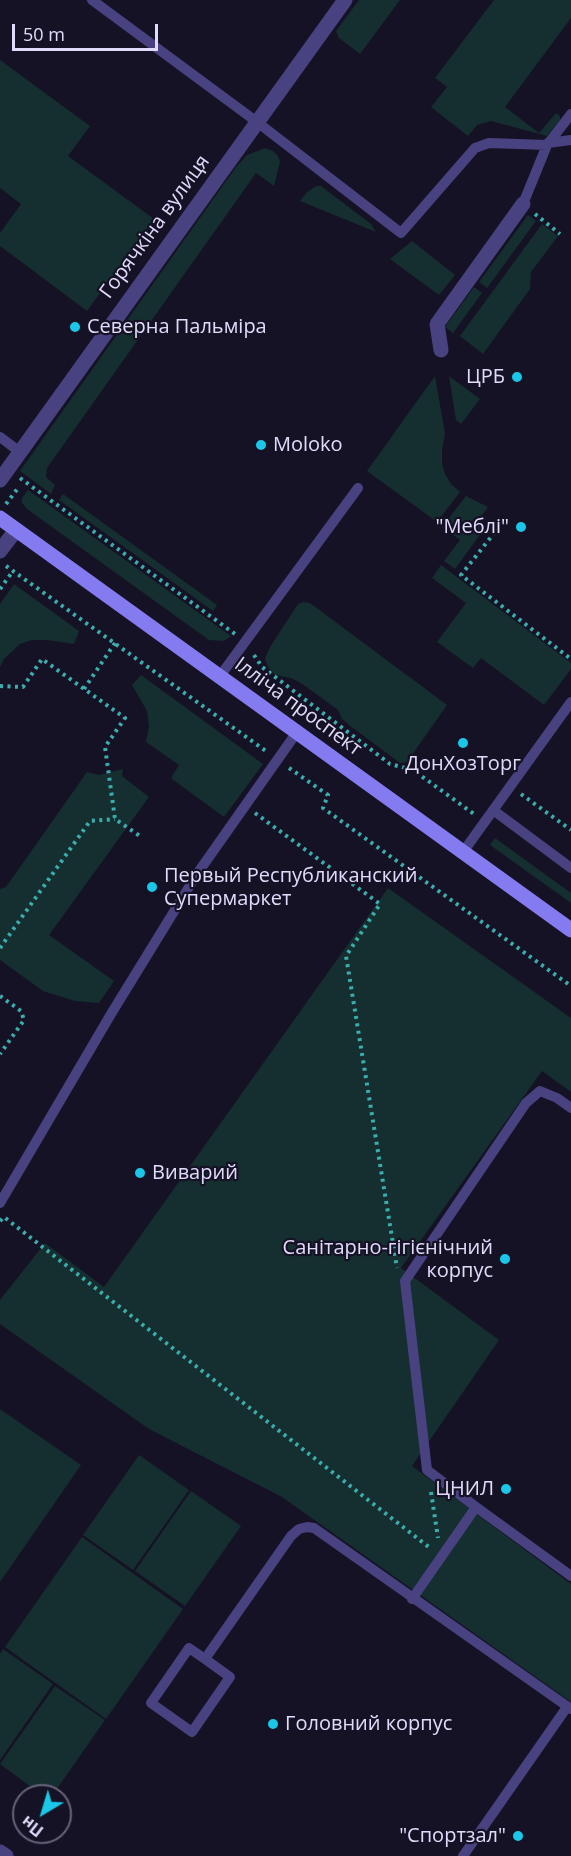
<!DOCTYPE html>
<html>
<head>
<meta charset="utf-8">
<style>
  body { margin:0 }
  #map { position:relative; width:571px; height:1856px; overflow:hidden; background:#161225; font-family:"Open Sans",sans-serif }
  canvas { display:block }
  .north { position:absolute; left:12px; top:1784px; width:60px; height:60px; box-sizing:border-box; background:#161225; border:2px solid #67627b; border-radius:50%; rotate:218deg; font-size:16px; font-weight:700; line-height:24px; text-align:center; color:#e0dafb }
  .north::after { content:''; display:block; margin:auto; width:21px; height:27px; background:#1ac7e8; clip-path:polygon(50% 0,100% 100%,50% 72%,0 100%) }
  .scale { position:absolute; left:12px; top:24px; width:146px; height:27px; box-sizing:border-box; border:3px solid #e0dafb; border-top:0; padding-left:8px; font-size:18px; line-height:21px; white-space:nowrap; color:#e0dafb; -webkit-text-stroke:4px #161225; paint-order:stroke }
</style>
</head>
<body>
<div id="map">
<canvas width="571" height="1856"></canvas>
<div class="north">Пн</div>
<div class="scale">50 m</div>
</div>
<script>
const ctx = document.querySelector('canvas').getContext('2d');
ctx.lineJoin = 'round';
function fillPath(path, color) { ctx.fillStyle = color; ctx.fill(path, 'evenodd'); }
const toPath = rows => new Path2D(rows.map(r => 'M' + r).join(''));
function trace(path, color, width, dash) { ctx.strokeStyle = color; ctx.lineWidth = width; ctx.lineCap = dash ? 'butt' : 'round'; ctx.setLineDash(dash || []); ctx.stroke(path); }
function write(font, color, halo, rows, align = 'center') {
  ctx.font = font + ' "Open Sans",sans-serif'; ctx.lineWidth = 4.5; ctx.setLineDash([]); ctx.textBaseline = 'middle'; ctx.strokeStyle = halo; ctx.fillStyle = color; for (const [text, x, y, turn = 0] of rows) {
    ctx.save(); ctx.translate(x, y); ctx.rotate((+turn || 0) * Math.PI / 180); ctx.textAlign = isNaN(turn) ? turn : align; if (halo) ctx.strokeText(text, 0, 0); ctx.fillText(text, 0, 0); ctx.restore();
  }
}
fillPath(toPath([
  [359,0,400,0,360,54,339,38,336,31],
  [494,0,571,0,571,18,505,107,539,133,556,113,560,116,560,120,547,136,491,121,477,125,468,136,431,107,447,87,435,78],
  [0,60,90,126,68,156,154,219,87,311,0,246,0,233,21,204,0,188],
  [265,148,273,151,278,156,280,162,274,186,256,173,47,468,46,477,55,485,51,494,20,471,236,167,247,155],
  [316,186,321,186,371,224,376,232,300,201,306,193],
  [528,215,536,221,487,288,479,282],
  [542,224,558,236,531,272,530,289,483,354,460,336],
  [412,241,455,275,439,295,390,259],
  [474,287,482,293,453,333,445,327],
  [435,376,445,434,442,449,442,463,445,474,451,484,460,492,437,522,367,471],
  [449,376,480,399,461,424,456,420],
  [28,490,231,636,224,641,209,640,27,509,22,503,22,498],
  [63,494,217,605,213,611,59,500],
  [466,496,488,507,477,522,485,528,455,569,444,561,460,540,442,527],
  [441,565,571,663,571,669,544,705,481,658,473,668,437,642,466,603,432,578],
  [14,584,79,631,74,644,47,640,32,640,20,644,4,659,0,667,0,604],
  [303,602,310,603,447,705,407,762,400,763,349,725,342,719,338,710,301,683,291,678,275,675,268,667,265,658,270,647,298,604],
  [141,675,263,764,224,817,172,779,172,776,179,765,146,742,149,726,147,711,132,685],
  [123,769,122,776,149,797,49,935,114,981,99,1003,75,1001,43,991,0,960,0,889,6,887,87,772,99,775],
  [495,838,571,893,571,903,490,845],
  [388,888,571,1018,571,1092,542,1071,401,1268,499,1340,412,1466,571,1584,571,1702,282,1497,149,1429,0,1324,0,1300,45,1243,104,1287],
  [0,1409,81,1465,0,1582],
  [139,1455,189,1490,133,1570,83,1535],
  [191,1491,241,1526,185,1606,135,1571],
  [82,1537,183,1609,106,1719,5,1647],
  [3,1649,53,1684,0,1760,0,1654],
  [55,1686,105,1720,52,1796,43,1796,0,1764]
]), '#152e2f');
trace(toPath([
  [535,214,560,234],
  [20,478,235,634],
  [6,504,18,488],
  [495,532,461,575,571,659],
  [6,566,266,751],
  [0,589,13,571],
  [254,655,262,667,390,764,413,770,474,814],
  [0,686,23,687,42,659,125,718,105,747,115,819,140,836],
  [84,689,115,643],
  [289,768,328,795,323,808,571,986],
  [521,794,571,830],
  [255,813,380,904,346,956,397,1268],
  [0,948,90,821,115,819],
  [0,996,21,1011,24,1020,0,1054],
  [0,1221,4,1217,430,1548],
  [431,1492,438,1538]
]), '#3cadad', 4, [3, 4.5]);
trace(toPath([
  [92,0,257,122,401,233,475,148,489,143,547,145],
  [548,143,571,140],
  [523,204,547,145,571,114],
  [0,437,20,452],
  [220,676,358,488],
  [493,810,571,868],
  [463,852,571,702],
  [0,1203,111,1014,197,874,297,732],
  [476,1507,427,1470,405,1281,526,1103,540,1091,557,1098,571,1108],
  [412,1599,476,1507,571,1576],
  [205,1659,230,1677,192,1732,151,1703,189,1648,205,1659,291,1536,299,1529,307,1527,314,1528,571,1709],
  [463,1856,567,1707]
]), '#484280', 10);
trace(toPath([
  [441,350,437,324,523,204]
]), '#484280', 15);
trace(toPath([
  [0,480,345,0],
  [0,551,16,530],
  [0,1852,6,1856]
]), '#484280', 15);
trace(toPath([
  [0,518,571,930]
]), '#847bf1', 15);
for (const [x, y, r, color] of [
  [75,327,6,"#1ac7e8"],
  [517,377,6,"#1ac7e8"],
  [261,445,6,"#1ac7e8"],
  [521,527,6,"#1ac7e8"],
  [463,743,6,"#1ac7e8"],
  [152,887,6,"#1ac7e8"],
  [140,1173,6,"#1ac7e8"],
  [505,1259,6,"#1ac7e8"],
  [506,1489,6,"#1ac7e8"],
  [273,1724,6,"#1ac7e8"],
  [518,1836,6,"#1ac7e8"]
]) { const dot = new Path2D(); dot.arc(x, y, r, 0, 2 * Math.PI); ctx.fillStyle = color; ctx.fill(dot); trace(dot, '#161225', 2); }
write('20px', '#e0dafb', '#161225', [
  ["Горячкіна вулиця",155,227,-54],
  ["Ілліча проспект",298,707,36]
]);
write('20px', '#e0dafb', '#161225', [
  ["Северна Пальміра",87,327],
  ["ЦРБ",505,377,"right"],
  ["Moloko",273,445],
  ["\"Меблі\"",509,527,"right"],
  ["ДонХозТорг",463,764,"center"],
  ["Первый Республиканский",164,876],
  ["Супермаркет",164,899],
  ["Виварий",152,1173],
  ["Санітарно-гігієнічний",493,1248,"right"],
  ["корпус",493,1271,"right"],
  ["ЦНИЛ",494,1489,"right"],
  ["Головний корпус",285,1724],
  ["\"Спортзал\"",506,1836,"right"]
], 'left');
</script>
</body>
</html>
